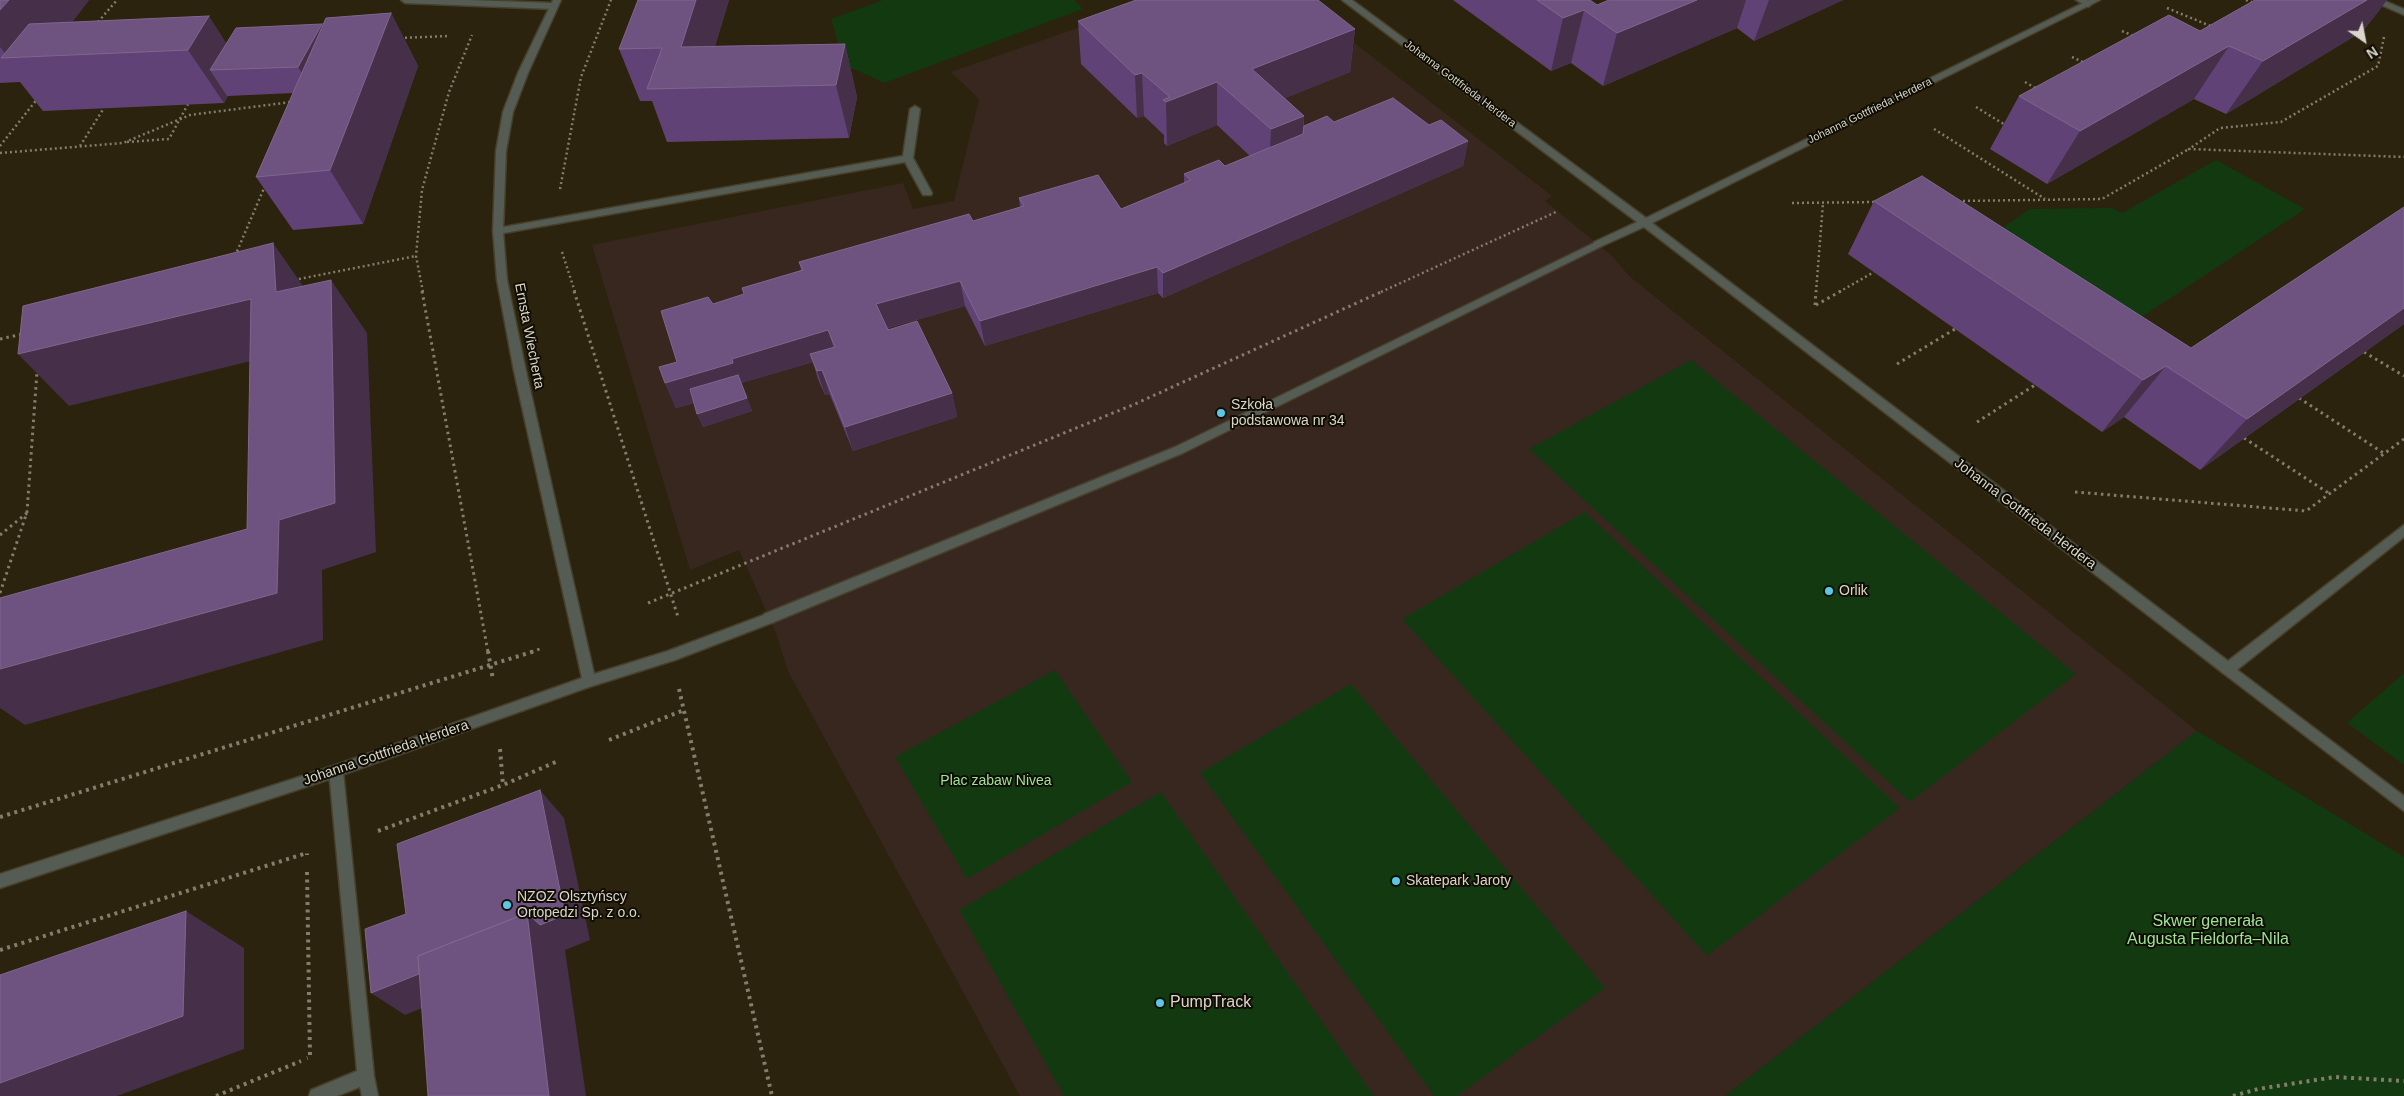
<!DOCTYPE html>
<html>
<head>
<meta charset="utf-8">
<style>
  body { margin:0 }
  #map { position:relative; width:2404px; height:1096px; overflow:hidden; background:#2b230d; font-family:Arial,sans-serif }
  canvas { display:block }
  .north { position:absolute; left:2339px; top:15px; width:50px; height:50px; -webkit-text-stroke:4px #100d05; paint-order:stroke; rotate:147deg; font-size:14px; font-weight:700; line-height:20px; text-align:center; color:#dad6c9 }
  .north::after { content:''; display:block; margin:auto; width:18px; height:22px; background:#dad6c9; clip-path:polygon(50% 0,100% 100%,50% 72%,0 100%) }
</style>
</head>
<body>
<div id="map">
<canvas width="2404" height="1096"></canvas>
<div class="north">N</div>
</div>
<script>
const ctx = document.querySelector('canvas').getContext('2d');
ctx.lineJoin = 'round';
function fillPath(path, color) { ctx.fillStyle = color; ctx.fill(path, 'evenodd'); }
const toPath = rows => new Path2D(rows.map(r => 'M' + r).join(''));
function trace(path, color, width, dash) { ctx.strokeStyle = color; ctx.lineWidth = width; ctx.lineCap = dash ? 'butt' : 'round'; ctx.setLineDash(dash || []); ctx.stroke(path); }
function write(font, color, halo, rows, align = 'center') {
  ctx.font = font + ' Arial,sans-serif'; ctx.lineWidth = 4; ctx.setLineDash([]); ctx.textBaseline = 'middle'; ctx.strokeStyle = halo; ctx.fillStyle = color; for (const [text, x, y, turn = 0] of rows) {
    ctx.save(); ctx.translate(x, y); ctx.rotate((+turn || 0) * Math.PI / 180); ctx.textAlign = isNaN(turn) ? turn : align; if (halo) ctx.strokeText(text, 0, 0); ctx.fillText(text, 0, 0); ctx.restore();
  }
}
fillPath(toPath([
  [1158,0,1299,0,1552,196,1545,201,1612,256,1629,276,2197,731,1725,1096,1020,1096,788,671,776,633,739,550,690,570,592,245,903,183,913,209,954,201,979,99,951,72]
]), '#38271f');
fillPath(toPath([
  [883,0,1074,0,1083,9,884,83,845,65,831,19],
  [2216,160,2305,209,2128,326,1976,246,2030,209,2112,208,2122,213],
  [1691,360,2076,674,1910,802,1529,449],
  [1585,512,1900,808,1707,956,1402,619],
  [1055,670,1132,782,967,879,895,757],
  [2404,673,2404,765,2347,723],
  [1351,684,1605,988,1457,1096,1434,1096,1200,773],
  [2197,731,2404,857,2404,1096,1725,1096],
  [1161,792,1374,1096,1064,1096,959,910]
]), '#133910');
const lane = toPath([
  [401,0,469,0,553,3,557,6,553,9,405,3,401,0],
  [2076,0,2087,0,2092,4,2088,7,2076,0],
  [2370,0,2382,0,2404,9,2404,15,2370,0],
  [915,106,920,109,913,158,932,193,931,195,923,195,905,162,498,234,493,231,498,228,903,156,910,109,915,106],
  [1598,241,1602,242,1602,246,1183,453,774,622,769,623,764,622,763,618,764,614,1175,447,1598,241],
  [2228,663,2404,796,2404,811,2223,673,2221,669,2223,665,2228,663],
  [336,765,341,767,343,771,374,1076,378,1096,362,1096,360,1087,337,1096,309,1096,311,1090,357,1071,329,771,331,767,336,765]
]);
const street = toPath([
  [553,0,561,0,528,73,513,112,506,151,503,231,507,280,526,371,594,674,668,651,769,613,774,614,775,618,774,622,675,660,589,687,336,777,0,888,0,874,336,765,582,678,514,371,497,280,493,231,496,151,503,112,518,73,553,0],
  [1342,0,1352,0,1646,218,2089,0,2100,0,1652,223,2228,661,2404,525,2404,537,2233,673,2228,675,2223,673,1644,227,1602,246,1594,246,1594,242,1637,222,1342,0]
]);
trace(lane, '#47402b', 3);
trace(street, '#47402b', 3);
trace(toPath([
  [2246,0,2254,3],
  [2167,8,2213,27],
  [98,22,117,0],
  [2122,31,2136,37],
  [2384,37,2378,66,2281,122,2220,128,2189,149,2404,157],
  [400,38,448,36],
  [2072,57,2085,63],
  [2025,82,2037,89],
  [1976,107,2007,126],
  [1934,129,2045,199],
  [127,142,169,139,188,104],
  [0,146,38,98],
  [80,146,104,108],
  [0,153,123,143,190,115,291,102],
  [560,189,581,77,611,0],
  [1958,201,2102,199,2189,149],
  [1792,203,1877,202],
  [562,252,575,292],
  [235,256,265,186],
  [294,280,416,256],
  [423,292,416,256,422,190,449,92,472,35],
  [1381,292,1558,211],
  [1816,292,1823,203],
  [1839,292,1874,272]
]), '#837d6c', 2.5, [2, 3]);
trace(toPath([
  [422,291,488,652],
  [574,291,678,617],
  [1815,305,1816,291],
  [1816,305,1841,291],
  [0,339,23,334],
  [2364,352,2404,376],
  [1897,364,1955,329],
  [2299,398,2385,454],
  [1977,422,2035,385],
  [2244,438,2330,494],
  [2075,492,2306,511,2404,439],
  [0,535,27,513],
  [0,593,27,512,37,372],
  [648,603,1135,404,1383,291],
  [531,652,540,649]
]), '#837d6c', 3, [2.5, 4]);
trace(toPath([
  [488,651,493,680],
  [679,689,772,1096],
  [609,740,684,710],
  [500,749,503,785],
  [0,817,535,651],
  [378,831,503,785,558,761],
  [307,872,310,1057,307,1058],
  [0,950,307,853,307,855],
  [216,1096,301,1061],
  [2233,1096,2258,1089,2335,1077,2404,1081]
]), '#837d6c', 4, [3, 4.5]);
fillPath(lane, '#555c53');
fillPath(street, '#555c53');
fillPath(toPath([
  [0,0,89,0,72,22,227,44,391,13,418,66,363,224,293,230,256,177,293,93,228,96,224,103,43,111,20,82,0,83],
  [729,0,715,46,845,44,857,97,849,138,667,142,652,101,640,101,619,49],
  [1453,0,1590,0,1597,5,1609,0,1843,0,1754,41,1737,28,1603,86,1571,63,1551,71],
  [2255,0,2387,0,2363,31,2226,114,2194,99,2047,184,1990,149,2019,96,2200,31],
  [1078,21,1355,29,1350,72,1285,98,1304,116,1304,126,1334,122,1429,125,1468,141,1463,166,1163,298,1158,293,985,346,965,306,888,328,952,393,957,417,853,451,830,395,825,395,818,379,813,362,741,383,752,411,703,427,697,414,694,403,676,408,665,383,677,362,713,304,744,294,801,270,799,262,973,221,1020,207,1019,198,1121,209,1184,183,1184,174,1225,166,1250,156,1217,125,1167,146,1164,143,1164,135,1144,116,1137,118,1081,64],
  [1874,201,2191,348,2404,324,2200,470,2124,417,2102,432,1848,254]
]), '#614277');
fillPath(toPath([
  [9,0,89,0,46,56,8,57,0,47,0,10],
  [696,0,729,0,703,87,681,47],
  [1697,0,1746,0,1737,28,1603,86,1617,33],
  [1769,0,1843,0,1754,41],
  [2367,0,2387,0,2363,31,2226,114,2263,61],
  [1584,10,1571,63,1551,71,1563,18],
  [391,13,418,66,363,224,330,170],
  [209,16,243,69,210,70,227,96,228,96,224,103,188,50],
  [322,24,336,49,314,92,298,67],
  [1355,29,1350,72,1251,112,1252,69],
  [845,44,857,97,849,138,836,85],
  [2229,46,2194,99,2047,184,2080,131],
  [1142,73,1144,116,1137,118,1135,75],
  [1217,82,1217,125,1167,146,1166,102],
  [1304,116,1301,159,1269,173,1271,129],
  [1468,141,1463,166,1163,298,1163,273],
  [273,243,310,296,276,292],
  [1157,267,1158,293,985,346,980,321],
  [331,280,367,333,376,552,322,570,323,640,25,725,0,708,0,669,279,520],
  [960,281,965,306,883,329,876,304],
  [251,299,291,351,69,406,18,354],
  [2404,308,2404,324,2200,470,2247,419],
  [828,330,836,355,810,354,813,362,741,383,743,388,676,408,665,383,732,359],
  [2166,366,2124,417,2102,432,2143,380],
  [822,370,830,395,825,395,817,371],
  [952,393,957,417,853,451,845,427],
  [747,398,752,411,703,427,697,414],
  [540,790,564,818,590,940,565,950,586,1096,549,1096,533,963,405,1015,371,993,527,913],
  [186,911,244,948,244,1049,117,1096,0,1096,0,1083]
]), '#462f49');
const building = toPath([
  [0,0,9,0,0,10,0,0],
  [638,0,696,0,681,47,845,44,836,85,647,89,662,48,619,49,638,0],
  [1136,0,1318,0,1355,29,1252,69,1304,116,1271,129,1217,82,1166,102,1163,100,1170,97,1142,73,1135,75,1078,21,1136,0],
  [1537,0,1590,0,1597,5,1609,0,1697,0,1617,33,1584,10,1563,18,1537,0],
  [2255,0,2367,0,2263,61,2229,46,2080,131,2019,96,2169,15,2200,31,2255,0],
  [391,13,330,170,256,177,326,18,391,13],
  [209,16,188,50,1,58,29,24,209,16],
  [322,24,298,67,210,70,236,28,322,24],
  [1393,98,1429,125,1441,120,1468,141,1163,273,1157,267,980,321,960,281,876,304,888,330,917,321,952,393,845,427,822,370,817,371,810,354,835,347,828,330,732,359,733,363,665,383,659,367,677,362,661,311,708,297,713,304,744,294,742,288,803,270,799,262,969,214,973,221,1024,206,1019,198,1098,175,1121,209,1191,180,1184,174,1219,160,1225,166,1303,134,1304,126,1327,116,1334,122,1393,98],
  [1922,176,2191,348,2404,207,2404,308,2247,419,2166,366,2143,380,1874,201,1922,176],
  [273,243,276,292,331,280,335,503,279,520,277,593,0,669,0,598,247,529,251,299,18,354,23,306,273,243],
  [738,375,747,398,697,414,690,389,738,375],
  [540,790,565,915,540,925,527,913,418,956,419,974,371,993,365,929,406,914,397,844,540,790],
  [186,911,183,1016,0,1083,0,975,186,911],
  [527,913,549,1096,428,1096,418,956,527,913]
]);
fillPath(building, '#6e5280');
trace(building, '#7f678b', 1);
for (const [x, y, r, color] of [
  [1221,413,5,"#59c8e5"],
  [1829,591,5,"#59c8e5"],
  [1396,881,5,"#59c8e5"],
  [507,905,5,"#59c8e5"],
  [1160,1003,5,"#59c8e5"]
]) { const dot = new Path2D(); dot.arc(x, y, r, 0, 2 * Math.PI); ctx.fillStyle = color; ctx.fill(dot); trace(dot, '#100d05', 2); }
write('11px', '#dad6c9', '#100d05', [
  ["Johanna Gottfrieda Herdera",1460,84,37],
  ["Johanna Gottfrieda Herdera",1870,111,-26]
]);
write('14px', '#dad6c9', '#100d05', [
  ["Ernsta Wiecherta",529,336,79],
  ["Johanna Gottfrieda Herdera",2025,514,37],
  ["Johanna Gottfrieda Herdera",386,753,-19]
]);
write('14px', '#dad6c9', '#100d05', [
  ["Szkoła",1231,405],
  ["podstawowa nr 34",1231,421],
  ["Orlik",1839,591],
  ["Skatepark Jaroty",1406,881],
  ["NZOZ Olsztyńscy",517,897],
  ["Ortopedzi Sp. z o.o.",517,913]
], 'left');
write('14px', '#9ce595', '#100d05', [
  ["Plac zabaw Nivea",996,781]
]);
write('16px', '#9ce595', '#100d05', [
  ["Skwer generała",2208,922],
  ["Augusta Fieldorfa–Nila",2208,940]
]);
write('16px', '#dad6c9', '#100d05', [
  ["PumpTrack",1170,1003]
], 'left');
</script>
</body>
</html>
